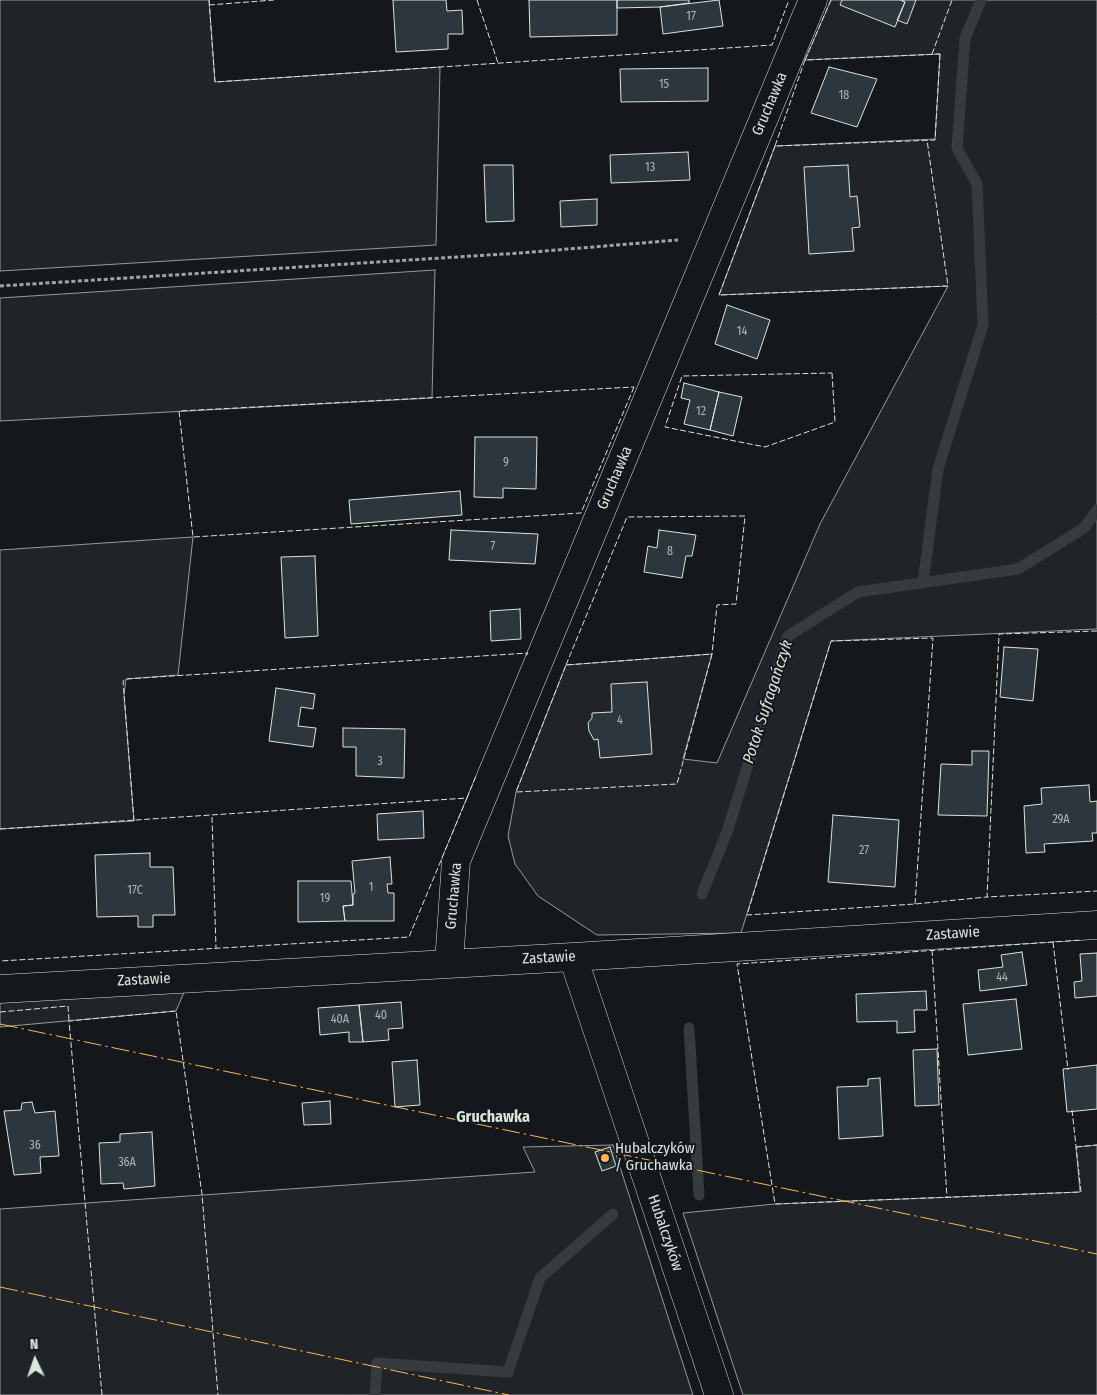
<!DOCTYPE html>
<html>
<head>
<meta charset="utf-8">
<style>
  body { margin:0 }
  #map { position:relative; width:1097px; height:1395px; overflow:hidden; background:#14181c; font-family:"Fira Sans Condensed",sans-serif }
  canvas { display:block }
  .north { position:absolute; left:10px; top:1335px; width:50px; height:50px; -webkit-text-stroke:4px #14181c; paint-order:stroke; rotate:357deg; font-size:14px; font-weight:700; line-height:20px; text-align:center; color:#d8e6dc }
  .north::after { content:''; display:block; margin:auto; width:18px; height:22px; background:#d8e6dc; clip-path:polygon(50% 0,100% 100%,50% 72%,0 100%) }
</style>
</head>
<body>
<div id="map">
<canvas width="1097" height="1395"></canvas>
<div class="north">N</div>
</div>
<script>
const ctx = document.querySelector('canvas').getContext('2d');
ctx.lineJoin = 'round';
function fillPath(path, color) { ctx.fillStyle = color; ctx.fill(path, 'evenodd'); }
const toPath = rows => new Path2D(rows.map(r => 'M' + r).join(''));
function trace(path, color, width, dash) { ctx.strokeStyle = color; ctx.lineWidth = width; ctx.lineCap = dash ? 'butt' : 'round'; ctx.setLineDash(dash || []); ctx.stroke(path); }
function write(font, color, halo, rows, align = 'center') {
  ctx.font = font + ' "Fira Sans Condensed",sans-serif'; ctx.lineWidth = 4; ctx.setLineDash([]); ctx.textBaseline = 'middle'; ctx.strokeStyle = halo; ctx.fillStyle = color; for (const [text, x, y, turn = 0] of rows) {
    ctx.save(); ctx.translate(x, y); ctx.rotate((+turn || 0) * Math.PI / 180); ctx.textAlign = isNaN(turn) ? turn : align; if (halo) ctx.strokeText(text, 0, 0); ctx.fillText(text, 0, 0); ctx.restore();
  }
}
const green = toPath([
  [0,0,209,0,215,82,440,67,436,245,0,271,0,0],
  [831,0,1097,0,1097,629,831,641,741,933,597,935,538,896,515,864,508,836,516,792,566,665,712,654,683,759,717,763,820,524,948,286,719,295,775,146,935,139,940,54,805,60,831,0],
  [435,270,432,398,0,421,0,298,435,270],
  [193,537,178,675,126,679,124,695,134,821,0,829,0,550,193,537],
  [185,990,176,1011,0,1027,0,1002,185,990],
  [613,1145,693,1395,0,1395,0,1209,535,1172,523,1147,613,1145],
  [1097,1145,1097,1395,743,1395,683,1213,775,1204,1080,1192,1076,1147,1097,1145]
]);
fillPath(green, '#202428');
trace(green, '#939e99', 1);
trace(toPath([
  [923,583,938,469,983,325,977,184,957,148,965,38,981,0],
  [702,894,727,832,788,636,858,592,1018,569,1084,528,1097,510],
  [689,1028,699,1195],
  [375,1395,377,1363,508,1372,540,1278,613,1214]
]), '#363b3e', 11);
const building = toPath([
  [393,0,446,0,447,11,462,10,463,34,448,34,448,49,396,52,393,0],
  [529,0,617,0,617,35,530,37,529,0],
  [617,0,689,0,689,3,660,7,617,8,617,0],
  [719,0,723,26,663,34,660,7,719,0],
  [842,0,901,0,905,2,895,27,840,5,842,0],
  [901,0,916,0,907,24,897,20,905,2,901,0],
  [829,67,877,79,857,127,811,113,829,67],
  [708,68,708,101,621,102,620,69,708,68],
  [688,152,690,180,611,183,610,155,688,152],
  [484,165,513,165,514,221,486,222,484,165],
  [848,165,850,197,857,196,860,227,852,228,854,251,809,254,804,167,848,165],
  [597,199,597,225,561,227,560,201,597,199],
  [727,305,770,320,757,359,715,344,727,305],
  [684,383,719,392,710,430,684,424,690,400,681,398,684,383],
  [719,392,742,397,733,436,710,430,719,392],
  [475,437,537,437,536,489,503,488,503,498,474,497,475,437],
  [460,491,462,515,351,524,349,500,460,491],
  [451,530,538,534,535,564,449,560,451,530],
  [659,530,696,535,692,556,686,556,682,578,644,572,648,546,657,548,659,530],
  [315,556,318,636,285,638,281,557,315,556],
  [520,609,521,639,491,641,490,611,520,609],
  [1004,647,1038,649,1033,701,1000,697,1004,647],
  [647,682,652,754,600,758,598,739,594,740,589,731,588,723,592,718,592,713,612,712,611,684,647,682],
  [276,688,315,694,313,709,301,707,298,726,316,728,313,747,269,741,276,688],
  [343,728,405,729,404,778,356,776,356,747,343,747,343,728],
  [972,751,989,751,987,816,938,815,941,764,972,765,972,751],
  [1089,785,1090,802,1097,801,1097,833,1092,833,1093,841,1044,844,1045,852,1026,853,1024,806,1042,804,1041,788,1089,785],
  [423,811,424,838,378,840,377,814,423,811],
  [833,815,899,820,895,887,828,882,833,815],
  [150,853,150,867,173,867,175,915,153,915,153,927,138,927,138,916,97,917,95,855,150,853],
  [390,857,392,884,387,884,388,893,394,893,394,921,345,921,343,906,353,905,353,894,355,893,352,861,390,857],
  [298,881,351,881,353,905,343,906,345,921,298,922,298,881],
  [1022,952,1027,985,980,991,978,970,1003,967,1001,955,1022,952],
  [1097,953,1097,996,1075,998,1074,982,1082,981,1080,954,1097,953],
  [926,991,927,1010,914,1010,915,1032,897,1033,897,1021,857,1022,856,994,926,991],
  [1016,999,1022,1049,968,1055,963,1004,1016,999],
  [401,1002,403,1028,388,1029,389,1040,363,1042,359,1005,401,1002],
  [359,1005,363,1042,349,1042,349,1032,320,1035,318,1008,359,1005],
  [937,1049,939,1105,915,1106,913,1050,937,1049],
  [417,1060,420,1105,395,1107,392,1062,417,1060],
  [1097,1065,1097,1109,1067,1112,1063,1069,1097,1065],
  [880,1078,883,1136,839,1139,837,1087,868,1086,868,1079,880,1078],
  [330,1101,331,1124,304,1125,302,1103,330,1101],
  [32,1102,35,1113,55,1111,59,1156,40,1157,41,1173,14,1175,4,1111,21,1110,22,1103,32,1102],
  [152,1132,155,1186,124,1189,123,1183,101,1184,99,1143,120,1142,120,1134,152,1132],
  [610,1147,616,1166,602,1171,595,1152,610,1147]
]);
fillPath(building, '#2c363c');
trace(building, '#d8e6dc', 1);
const minor = toPath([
  [573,957,719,1395],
  [449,963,456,861,813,0],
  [0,989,573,957,1097,925]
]);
trace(minor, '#d8e6dc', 29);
trace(toPath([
  [0,286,520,253,678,240]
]), '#9da8a2', 3, [4, 2.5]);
trace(minor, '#14181c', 28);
trace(toPath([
  [209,0,215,82,772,45,789,0],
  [477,0,498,63],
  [209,5,274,0],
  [932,54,952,0],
  [940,54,935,140,775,146,805,60,940,54],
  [805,60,831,0],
  [775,146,719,295,948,286,927,140],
  [832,373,835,422,765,447,665,427,682,376,832,373],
  [634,387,581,513,193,537,179,411,634,387],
  [1097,631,999,634,987,897,1097,891],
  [712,654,677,784,516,792,566,665,712,654],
  [566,665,627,517,745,516,736,604,717,605,712,654],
  [467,798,476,776],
  [212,817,216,948],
  [134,821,123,681,126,679,528,653,526,656],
  [0,829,467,798,409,937,0,961],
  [915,904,933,638,831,641,747,915,915,904,987,897],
  [1053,942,1068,1070],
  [932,950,947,1198],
  [0,1012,68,1006,69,1021],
  [1072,1110,1081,1192,775,1204,737,964,1082,940],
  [1076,1147,1097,1145],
  [102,1395,69,1021,176,1011,202,1194,218,1395]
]), '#d8e6dc', 1, [6, 2.5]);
trace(toPath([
  [0,1024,1097,1254],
  [0,1287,509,1395]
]), '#ffb74d', 1, [18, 4, 2.5, 4]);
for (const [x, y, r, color] of [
  [605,1158,5,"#ffb74d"]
]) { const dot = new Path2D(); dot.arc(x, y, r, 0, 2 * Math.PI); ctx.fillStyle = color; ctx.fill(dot); trace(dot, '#14181c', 2); }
write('12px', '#adbab4', null, [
  ["17",691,17],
  ["15",664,85],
  ["18",844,96],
  ["13",650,168],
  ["14",742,332],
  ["12",701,412],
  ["9",506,463],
  ["7",493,547],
  ["8",670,552],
  ["4",620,721],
  ["3",380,762],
  ["29A",1061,820],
  ["27",864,851],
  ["1",371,888],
  ["17C",135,891],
  ["19",325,899],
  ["44",1002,978],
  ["40",381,1016],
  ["40A",340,1020],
  ["36",35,1146],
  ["36A",127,1163]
]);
write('15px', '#d8e6dc', '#14181c', [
  ["Gruchawka",770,104,-67],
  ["Gruchawka",615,478,-67],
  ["Gruchawka",454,896,-85],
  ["Zastawie",953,934,-4],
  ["Zastawie",549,958,-3],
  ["Zastawie",144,980,-3],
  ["Hubalczyków",665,1233,71]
]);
write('15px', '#d8e6dc', '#14181c', [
  ["Hubalczyków",615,1149],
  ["/ Gruchawka",615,1166]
], 'left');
write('italic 16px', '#d8e6dc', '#14181c', [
  ["Potok Sufragańczyk",768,702,-72]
]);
write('bold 16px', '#d8e6dc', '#14181c', [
  ["Gruchawka",493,1118]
]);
</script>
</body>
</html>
